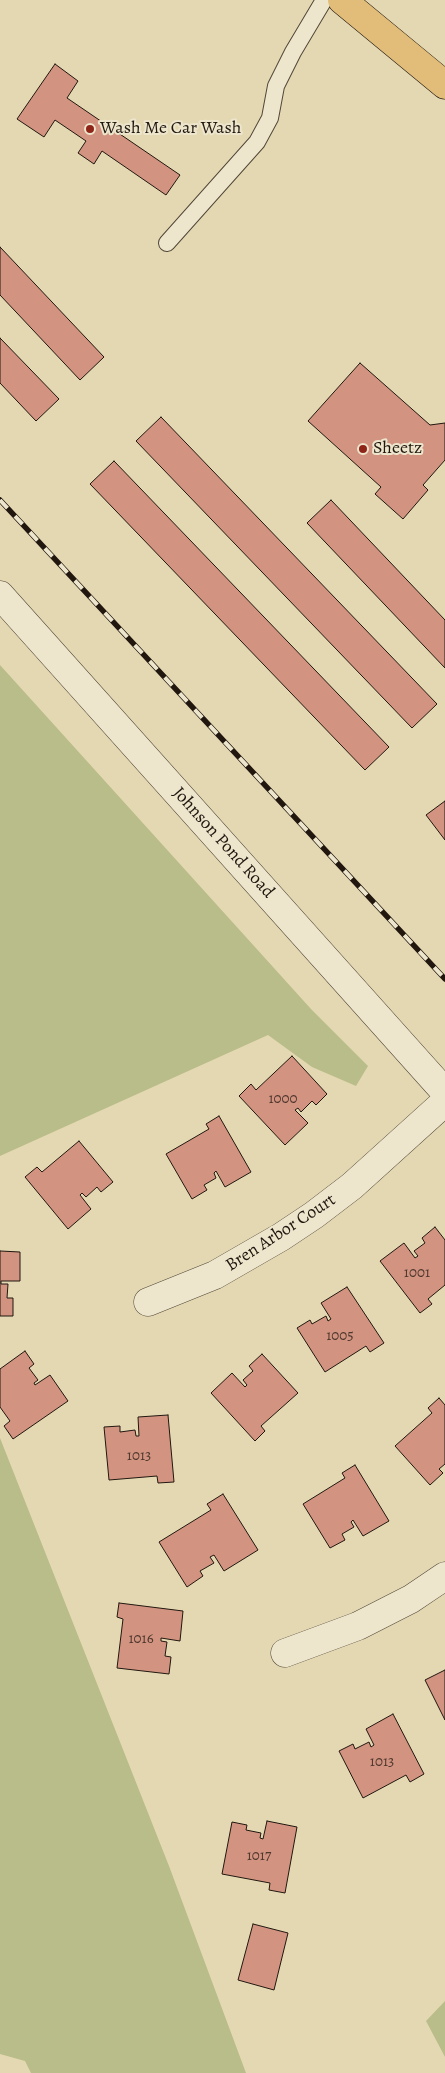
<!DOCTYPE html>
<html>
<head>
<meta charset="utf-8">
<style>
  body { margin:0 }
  canvas { display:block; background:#e4d8b2 }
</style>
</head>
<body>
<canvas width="445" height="2073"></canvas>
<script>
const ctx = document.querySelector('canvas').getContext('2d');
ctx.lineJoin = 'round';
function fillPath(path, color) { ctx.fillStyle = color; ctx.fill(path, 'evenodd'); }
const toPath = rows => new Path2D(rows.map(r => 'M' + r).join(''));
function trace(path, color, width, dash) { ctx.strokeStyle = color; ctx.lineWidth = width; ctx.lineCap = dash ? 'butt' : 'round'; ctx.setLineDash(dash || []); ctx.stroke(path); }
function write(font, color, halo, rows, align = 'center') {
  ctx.font = font + ' Alegreya,serif'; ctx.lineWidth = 4; ctx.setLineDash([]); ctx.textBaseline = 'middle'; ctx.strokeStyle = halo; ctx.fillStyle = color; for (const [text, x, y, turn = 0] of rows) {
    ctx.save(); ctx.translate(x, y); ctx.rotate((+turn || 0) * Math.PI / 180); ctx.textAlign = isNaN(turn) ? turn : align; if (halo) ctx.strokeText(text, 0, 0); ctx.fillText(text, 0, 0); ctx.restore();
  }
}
fillPath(toPath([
  [0,665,311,1009,368,1066,356,1086,312,1067,268,1035,0,1156],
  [0,1438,169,1866,246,2073,31,2073,25,2061,0,2054],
  [445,2001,445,2057,426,2021]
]), '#b9bd89');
const building = toPath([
  [55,64,78,81,67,98,180,175,166,195,102,151,94,164,78,153,86,141,55,120,44,137,17,119,55,64],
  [0,247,104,357,80,380,0,295,0,247],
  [0,338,59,399,36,421,0,383,0,338],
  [360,363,430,425,445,423,445,460,423,485,428,490,403,519,375,494,381,487,308,421,360,363],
  [161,417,437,704,412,728,136,441,161,417],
  [114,461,389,747,365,770,90,484,114,461],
  [331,500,445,620,445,668,307,523,331,500],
  [445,801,445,840,426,815,445,801],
  [292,1056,327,1094,316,1105,312,1101,301,1112,298,1108,295,1110,308,1123,285,1145,239,1096,251,1084,256,1090,292,1056],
  [219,1116,251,1172,225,1187,216,1171,214,1173,216,1178,204,1185,207,1190,192,1199,166,1154,209,1129,206,1124,219,1116],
  [79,1141,113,1182,101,1192,97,1187,86,1197,82,1193,80,1195,91,1209,68,1229,25,1177,37,1167,42,1172,79,1141],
  [435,1227,445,1240,445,1285,428,1299,432,1304,420,1313,380,1261,404,1243,415,1258,418,1256,414,1251,425,1243,422,1238,435,1227],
  [0,1251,20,1252,20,1281,1,1281,1,1284,8,1284,7,1298,13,1298,13,1316,0,1316,0,1251],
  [347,1287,384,1343,370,1352,366,1346,325,1372,297,1328,310,1320,312,1324,326,1316,328,1321,331,1319,321,1303,347,1287],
  [25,1351,34,1364,29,1368,38,1380,34,1383,35,1385,50,1375,68,1401,13,1439,4,1426,10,1421,0,1407,0,1369,25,1351],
  [262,1354,298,1393,261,1426,265,1431,255,1441,211,1393,232,1373,245,1387,247,1385,243,1380,253,1371,249,1366,262,1354],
  [439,1398,445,1405,445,1464,439,1469,443,1473,430,1485,395,1446,432,1413,428,1408,439,1398],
  [168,1415,174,1482,158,1483,157,1476,109,1480,104,1427,120,1426,120,1432,135,1430,136,1436,139,1436,138,1417,168,1415],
  [355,1465,389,1521,363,1536,353,1520,351,1522,354,1527,342,1534,345,1540,330,1548,303,1504,345,1478,342,1473,355,1465],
  [223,1494,258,1550,224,1571,214,1555,210,1557,214,1563,200,1571,203,1576,187,1587,159,1542,211,1510,207,1504,223,1494],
  [119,1603,183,1611,180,1641,161,1638,161,1641,167,1642,165,1656,171,1657,169,1674,117,1668,123,1619,117,1617,119,1603],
  [445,1670,445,1720,425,1680,445,1670],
  [393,1714,424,1774,410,1782,406,1775,363,1798,339,1751,353,1744,355,1749,369,1742,371,1747,374,1745,366,1729,393,1714],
  [267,1821,297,1827,285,1893,269,1890,270,1883,222,1874,232,1822,247,1825,246,1830,261,1833,260,1838,263,1839,267,1821],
  [253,1924,288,1933,274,1990,238,1980,253,1924]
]);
fillPath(building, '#d29481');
trace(building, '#21170f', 1);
const lane = toPath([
  [167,243,257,142,270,118,276,86,293,52,324,0]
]);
const street = toPath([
  [0,595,445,1092],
  [148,1302,215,1275,281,1237,314,1215,352,1186,445,1102],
  [285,1653,358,1626,411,1599,445,1576]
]);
const highway = toPath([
  [342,0,445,85]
]);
trace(lane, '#524738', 18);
trace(street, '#524738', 29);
trace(highway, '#21170f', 29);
trace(lane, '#ede6cd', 16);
trace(street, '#ede6cd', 28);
trace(highway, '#e2bc79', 28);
const rail = toPath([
  [0,500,445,979]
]);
trace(rail, '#21170f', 5.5);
trace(rail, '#ede6cd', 4, [11]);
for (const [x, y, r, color] of [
  [90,129,5,"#8f2418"],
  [363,449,5,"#8f2418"]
]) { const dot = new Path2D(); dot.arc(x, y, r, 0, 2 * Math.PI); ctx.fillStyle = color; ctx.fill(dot); trace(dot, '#ede6cd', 2); }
write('15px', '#4d362c', null, [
  ["1000",283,1099],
  ["1001",417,1273],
  ["1005",340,1336],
  ["1013",139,1456],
  ["1016",141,1639],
  ["1013",382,1762],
  ["1017",259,1856]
]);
write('18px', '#21170f', '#ede6cd', [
  ["Wash Me Car Wash",100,129],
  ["Sheetz",373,449]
], 'left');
write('18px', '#21170f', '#ede6cd', [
  ["Johnson Pond Road",223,843,48],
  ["Bren Arbor Court",281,1233,-33]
]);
</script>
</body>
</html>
